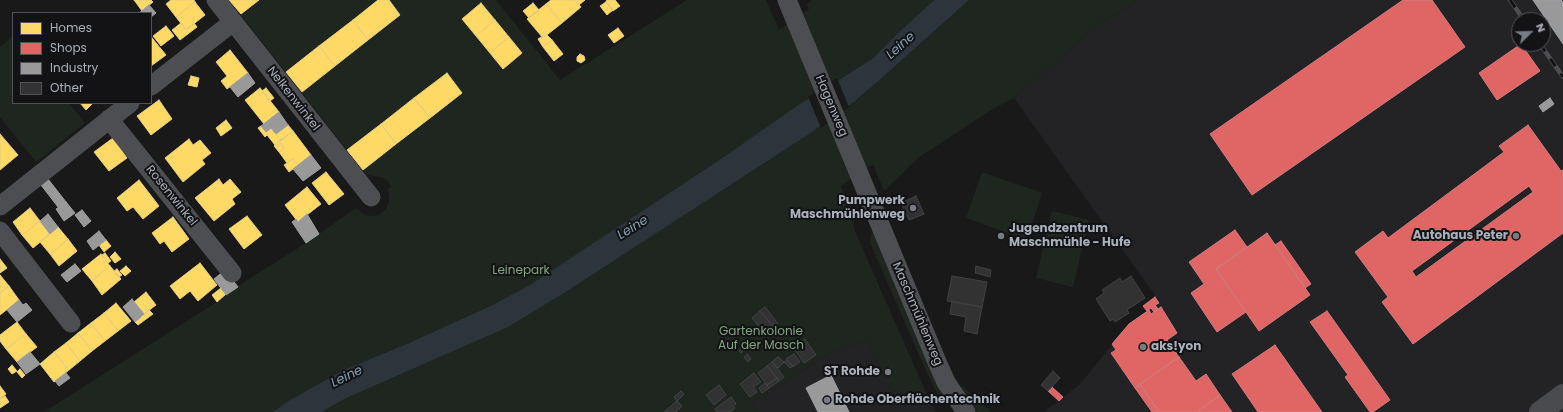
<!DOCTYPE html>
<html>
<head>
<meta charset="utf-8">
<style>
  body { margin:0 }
  #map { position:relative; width:1563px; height:412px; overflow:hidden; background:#191919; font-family:Poppins,sans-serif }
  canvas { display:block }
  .legend { position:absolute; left:12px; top:12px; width:140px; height:92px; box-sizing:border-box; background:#131315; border:1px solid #4f5257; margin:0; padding:5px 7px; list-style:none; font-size:12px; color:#aab0ba }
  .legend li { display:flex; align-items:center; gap:8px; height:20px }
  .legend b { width:20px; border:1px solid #4f5257 }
  .north { position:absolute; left:1511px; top:12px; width:40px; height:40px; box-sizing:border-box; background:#131315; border:1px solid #4f5257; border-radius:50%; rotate:67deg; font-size:11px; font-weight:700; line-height:16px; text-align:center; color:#aab0ba }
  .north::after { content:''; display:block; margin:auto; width:14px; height:18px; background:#777b82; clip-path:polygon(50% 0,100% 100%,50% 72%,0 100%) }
</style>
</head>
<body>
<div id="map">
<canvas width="1563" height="412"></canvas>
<ul class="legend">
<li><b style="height:11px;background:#ffd966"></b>Homes</li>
<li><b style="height:11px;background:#e06666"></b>Shops</li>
<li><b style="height:11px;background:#999"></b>Industry</li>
<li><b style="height:11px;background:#323233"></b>Other</li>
</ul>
<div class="north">N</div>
</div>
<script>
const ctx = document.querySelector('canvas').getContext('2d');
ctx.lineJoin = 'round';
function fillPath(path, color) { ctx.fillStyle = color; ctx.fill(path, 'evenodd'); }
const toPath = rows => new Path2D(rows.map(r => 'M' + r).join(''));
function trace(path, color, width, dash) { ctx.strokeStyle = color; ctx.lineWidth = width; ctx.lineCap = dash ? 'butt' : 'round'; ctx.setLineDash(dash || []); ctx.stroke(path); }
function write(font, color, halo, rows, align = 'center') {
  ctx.font = font + ' Poppins,sans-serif'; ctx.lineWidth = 4; ctx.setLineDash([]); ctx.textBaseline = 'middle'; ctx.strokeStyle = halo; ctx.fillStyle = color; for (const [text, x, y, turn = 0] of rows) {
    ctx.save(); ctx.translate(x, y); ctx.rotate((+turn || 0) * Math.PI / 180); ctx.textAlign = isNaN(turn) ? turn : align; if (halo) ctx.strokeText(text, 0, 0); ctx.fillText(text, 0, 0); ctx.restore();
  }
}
fillPath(toPath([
  [1139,0,1563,0,1563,412,1044,412,1080,384,1129,324,1160,302,1014,98,1098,25],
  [1519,20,1543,20,1543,44,1519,44],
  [867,340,890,389,931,404,936,412,757,412,751,404,831,352]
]), '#232325');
fillPath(toPath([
  [229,0,496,0,560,80,687,0,766,0,779,30,809,9,807,4,812,0,934,0,899,32,872,59,800,104,812,132,855,101,875,84,969,0,1139,0,1098,25,1014,98,991,110,918,158,884,191,873,164,841,186,850,208,854,229,931,404,890,389,867,340,831,352,751,404,757,412,44,412,217,302,244,282,306,243,356,208,365,215,373,216,379,215,386,209,389,201,389,194,387,189,391,187,387,180,380,177,367,175,363,170],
  [13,36,13,103,69,103,85,123,36,162,0,117,0,47],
  [982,172,1042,193,1027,240,966,218],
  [1052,211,1089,220,1073,287,1036,278],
  [872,229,923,353,951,405,943,404,930,380,870,243],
  [962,386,992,412,978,412,961,388]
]), '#1f261f');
fillPath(toPath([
  [934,0,969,0,875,84,855,101,812,132,567,291,508,327,346,398,321,412,273,412,290,400,344,370,407,344,493,305,530,285,718,161,800,104,872,59,899,32]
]), '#2c353b');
fillPath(toPath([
  [837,78,849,107,821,128,808,97]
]), '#191919');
const homes = toPath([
  [134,0,143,0,137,4,134,0],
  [143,0,151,0,153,2,142,11,137,4,143,0],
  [171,0,194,0,195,2,176,17,166,4,171,0],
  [229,0,259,0,241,14,229,0],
  [378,0,389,0,400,15,368,40,353,20,378,0],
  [551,0,575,0,581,7,562,23,546,4,551,0],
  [575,0,585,0,579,5,575,0],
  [607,0,615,0,620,6,613,11,606,2,607,0],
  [195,2,205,15,186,30,176,17,195,2],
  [606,2,613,10,607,15,600,6,606,2],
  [481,3,495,20,476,36,462,19,481,3],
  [533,3,539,10,529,18,523,11,533,3],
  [546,4,562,23,543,38,527,19,546,4],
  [353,20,368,40,335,66,319,46,353,20],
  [495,20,509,37,490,53,476,36,495,20],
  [181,23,186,30,194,23,197,27,180,40,172,30,181,23],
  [166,26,174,36,161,46,153,36,166,26],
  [618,28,624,36,614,43,608,35,618,28],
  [547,35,552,40,543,47,538,39,541,37,543,38,547,35],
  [509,37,522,53,503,69,490,53,509,37],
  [152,38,166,55,151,66,151,39,152,38],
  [552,40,563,54,554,61,543,47,552,40],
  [319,46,335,66,302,92,286,72,319,46],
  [230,50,248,73,227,89,221,81,227,76,216,62,230,50],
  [580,54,584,56,585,60,581,63,577,61,577,57,580,54],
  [447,73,462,93,430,118,414,98,447,73],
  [191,76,199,78,197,87,188,85,191,76],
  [260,88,279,112,264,124,245,100,260,88],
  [266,88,274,98,270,101,262,91,266,88],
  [414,98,430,118,396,144,381,124,414,98],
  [159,100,172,119,151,135,137,116,159,100],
  [80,103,93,103,86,110,80,103],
  [226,120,232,128,221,136,216,128,226,120],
  [381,124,396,144,363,170,347,150,381,124],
  [288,125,293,131,275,145,267,135,265,137,258,128,261,126,266,132,271,128,276,134,288,125],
  [293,131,311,155,298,165,293,159,287,163,279,152,284,148,279,141,293,131],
  [0,134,18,155,0,170,0,134],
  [113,138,127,158,109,171,94,152,113,138],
  [189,139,193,145,200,140,211,153,202,160,205,164,183,182,165,158,189,139],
  [279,141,284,148,279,152,274,146,279,141],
  [293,159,298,165,289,172,284,165,293,159],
  [326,172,344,194,329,205,312,183,326,172],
  [219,179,223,185,230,179,241,192,232,199,235,204,214,221,195,198,219,179],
  [139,180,159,206,143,219,133,207,127,211,117,198,139,180],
  [307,187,321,204,298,222,285,205,307,187],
  [30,208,40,221,22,235,13,222,30,208],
  [247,216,262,235,244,249,229,229,247,216],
  [173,217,189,239,172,252,164,241,160,244,152,233,173,217],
  [40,221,50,234,33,248,22,235,40,221],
  [58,227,68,239,50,254,40,242,58,227],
  [68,239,77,251,59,266,50,254,68,239],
  [106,240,111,246,104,252,99,245,106,240],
  [115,252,121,259,115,263,110,257,115,252],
  [105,253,111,261,108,263,102,255,105,253],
  [101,254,110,266,92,281,82,269,101,254],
  [0,259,7,268,0,273,0,259],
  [200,263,217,285,198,301,190,291,180,299,170,286,200,263],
  [110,266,121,279,102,295,92,281,110,266],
  [126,266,131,271,125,276,120,271,126,266],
  [117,269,122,275,119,277,114,271,117,269],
  [0,275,9,286,0,293,0,275],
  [9,286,19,300,0,315,0,293,9,286],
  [221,288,226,294,217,302,212,295,221,288],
  [146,292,156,305,144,314,134,302,146,292],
  [116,303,131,321,118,331,104,313,116,303],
  [149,310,153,314,138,325,135,322,149,310],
  [104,313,118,331,105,341,91,323,104,313],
  [17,322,26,334,6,349,0,341,0,335,17,322],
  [91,323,105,341,92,351,78,333,91,323],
  [78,333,92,351,80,361,66,343,78,333],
  [26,334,37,347,17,362,6,349,26,334],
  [66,343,80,361,69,370,54,352,66,343],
  [54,352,69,370,54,382,40,364,54,352],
  [12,365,17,371,12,374,8,369,12,365],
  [20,369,25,375,22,378,17,372,20,369],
  [0,386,6,394,0,399,0,386],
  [5,396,9,402,0,408,0,399,5,396]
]);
fillPath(homes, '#ffd966');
trace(homes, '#e6cd7f', 1);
const shops = toPath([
  [1403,0,1432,0,1465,47,1252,195,1210,134,1403,0],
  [1521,44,1540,71,1497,100,1479,73,1521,44],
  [1528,125,1561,171,1563,170,1563,233,1413,344,1382,302,1388,297,1355,252,1383,231,1388,238,1504,152,1499,146,1528,125],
  [1529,186,1533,192,1416,277,1412,271,1529,186],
  [1235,230,1247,247,1216,269,1246,312,1217,332,1191,293,1204,284,1189,262,1235,230],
  [1267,233,1310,295,1259,331,1216,269,1267,233],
  [1281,241,1311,284,1305,288,1275,245,1281,241],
  [1155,297,1159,303,1155,305,1158,309,1154,312,1151,308,1147,311,1143,306,1155,297],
  [1161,307,1177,333,1167,340,1179,357,1135,388,1111,353,1116,350,1112,344,1129,324,1149,310,1151,314,1161,307],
  [1327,311,1390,400,1373,412,1370,412,1345,377,1348,375,1310,322,1327,311],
  [1275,345,1322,412,1258,412,1232,374,1275,345],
  [1179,357,1196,381,1206,374,1220,395,1197,412,1159,412,1140,384,1179,357],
  [1140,384,1152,401,1159,412,1152,412,1135,388,1140,384],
  [1052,387,1063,397,1059,401,1048,391,1052,387],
  [1220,395,1232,412,1197,412,1220,395]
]);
fillPath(shops, '#e06666');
trace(shops, '#d07c7f', 1);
const industry = toPath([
  [1533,0,1561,0,1563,2,1563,44,1533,0],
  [149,5,156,13,151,17,151,13,139,13,149,5],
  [248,73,255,83,238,97,230,87,248,73],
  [1550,98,1554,104,1543,112,1539,106,1550,98],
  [279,112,288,125,276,134,271,128,266,132,261,126,279,112],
  [311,155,321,168,303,181,293,169,311,155],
  [48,179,66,202,58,207,41,185,48,179],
  [66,202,75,213,64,221,56,209,66,202],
  [82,210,91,221,84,227,75,215,82,210],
  [48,214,58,227,50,234,40,221,48,214],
  [307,214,319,234,306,243,292,222,296,219,298,222,307,214],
  [99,231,106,240,93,250,87,241,99,231],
  [75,264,81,271,67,282,61,275,75,264],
  [225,270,238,287,226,295,214,279,225,270],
  [132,299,144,314,135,322,123,307,132,299],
  [19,300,23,305,26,303,32,310,17,322,7,310,19,300],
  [30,352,40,364,26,374,17,362,30,352],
  [66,373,70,378,59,386,55,381,66,373],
  [831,375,849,412,818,412,806,388,831,375]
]);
fillPath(industry, '#999');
trace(industry, '#9ea0a3', 1);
const building = toPath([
  [916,196,924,214,909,220,901,203,916,196],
  [976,266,991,270,990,277,975,273,976,266],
  [952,276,987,282,982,307,947,301,952,276],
  [1131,276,1145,298,1127,310,1129,313,1115,322,1113,319,1110,321,1096,299,1104,293,1102,290,1120,278,1122,282,1131,276],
  [952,301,982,307,977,334,964,331,966,317,950,314,952,301],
  [765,307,778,324,774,327,760,311,765,307],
  [760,311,774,327,765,334,752,318,760,311],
  [805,339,816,355,804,363,793,347,805,339],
  [744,347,746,348,741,353,739,351,744,347],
  [747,354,751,359,748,362,744,357,747,354],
  [794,354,800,362,793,367,786,359,794,354],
  [778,357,784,362,778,368,772,362,778,357],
  [787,360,793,366,790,368,784,362,787,360],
  [772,362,784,377,779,381,767,366,772,362],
  [767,366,777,378,767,385,758,373,767,366],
  [890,368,892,372,886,375,884,371,890,368],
  [1053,371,1060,378,1048,391,1041,385,1053,371],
  [754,373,761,382,753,387,757,392,750,397,740,384,754,373],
  [777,378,779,381,769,388,766,385,777,378],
  [765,383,769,388,762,393,759,388,765,383],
  [719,385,726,395,714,405,706,395,719,385],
  [681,391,684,394,677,401,674,397,681,391],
  [731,397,736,404,733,406,735,408,730,412,717,412,715,409,731,397],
  [677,401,682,406,676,412,664,412,677,401]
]);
fillPath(building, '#323233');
trace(building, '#414245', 1);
trace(toPath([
  [216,0,371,197],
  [787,0,937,362,946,382,966,412],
  [151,86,233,22],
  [109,119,232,273],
  [0,206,130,103],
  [0,231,71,323]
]), '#4d4e52', 19);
trace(toPath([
  [1540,412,1563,395]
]), '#4a4b4e', 22);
const rail = toPath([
  [1510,0,1524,20],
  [1540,44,1563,77]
]);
trace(rail, '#4d4e51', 4.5);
trace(rail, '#131315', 3, [9]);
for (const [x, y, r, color] of [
  [913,208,4,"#777b82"],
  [1001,236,4,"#777b82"],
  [1516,236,4,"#777b82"],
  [1143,347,4,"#777b82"],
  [888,372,4,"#777b82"],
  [827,400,4,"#777b82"]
]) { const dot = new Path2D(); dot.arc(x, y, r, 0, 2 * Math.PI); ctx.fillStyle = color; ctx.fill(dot); trace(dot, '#131315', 1.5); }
write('12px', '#aab0ba', '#131315', [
  ["Nelkenwinkel",293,99,52],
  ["Hagenweg",831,106,67],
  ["Rosenwinkel",171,196,51],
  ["Maschmühlenweg",917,314,67]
]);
write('bold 12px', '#aab0ba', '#131315', [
  ["Pumpwerk",905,201],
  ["Maschmühlenweg",905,215],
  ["Jugendzentrum",1009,229,"left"],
  ["Maschmühle - Hufe",1009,243,"left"],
  ["Autohaus Peter",1508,236],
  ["aks!yon",1151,347,"left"],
  ["ST Rohde",880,372],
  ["Rohde Oberflächentechnik",835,400,"left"]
], 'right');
write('12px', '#82a581', '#131315', [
  ["Leinepark",521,271],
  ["Gartenkolonie",761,332],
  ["Auf der Masch",761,346]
]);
write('italic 13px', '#82a0b5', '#131315', [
  ["Leine",901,46,-42],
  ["Leine",633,228,-32],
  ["Leine",347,377,-26]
]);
</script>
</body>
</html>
